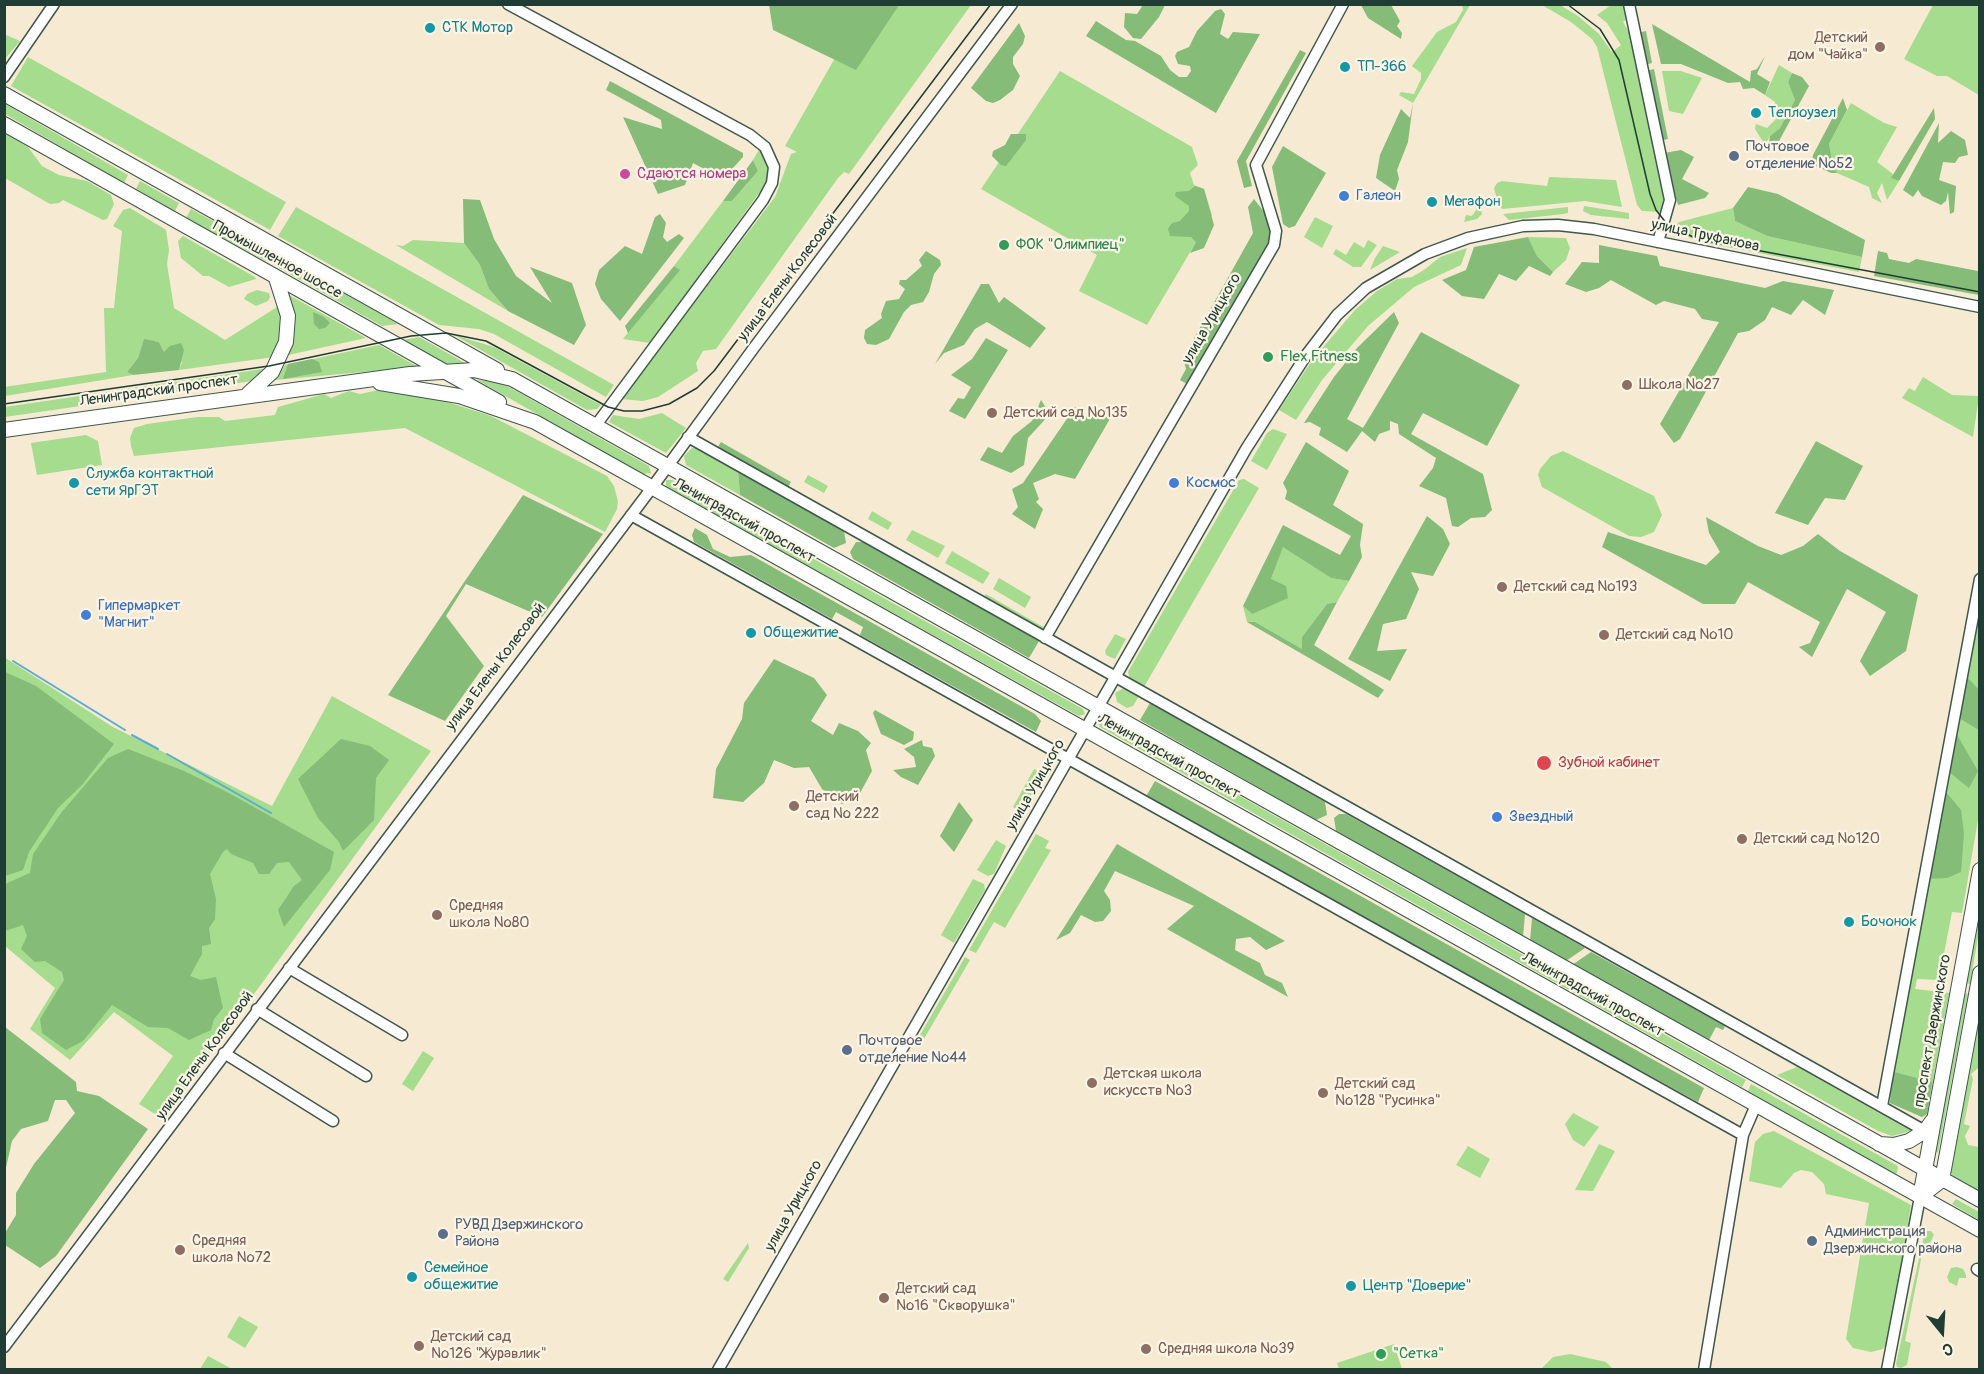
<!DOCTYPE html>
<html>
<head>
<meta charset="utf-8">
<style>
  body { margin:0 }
  #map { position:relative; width:1984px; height:1374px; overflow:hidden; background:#f6ead2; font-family:Pangolin,sans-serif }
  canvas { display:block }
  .frame { position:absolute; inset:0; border:6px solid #1f3d34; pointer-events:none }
  .north { position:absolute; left:1912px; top:1302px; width:60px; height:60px; -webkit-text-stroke:4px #fcf5e5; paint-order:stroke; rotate:162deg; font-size:16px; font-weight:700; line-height:24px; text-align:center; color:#1f3d34 }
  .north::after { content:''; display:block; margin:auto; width:21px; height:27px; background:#1f3d34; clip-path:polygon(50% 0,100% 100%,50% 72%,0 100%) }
</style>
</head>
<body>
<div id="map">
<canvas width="1984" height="1374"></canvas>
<div class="frame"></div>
<div class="north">С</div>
</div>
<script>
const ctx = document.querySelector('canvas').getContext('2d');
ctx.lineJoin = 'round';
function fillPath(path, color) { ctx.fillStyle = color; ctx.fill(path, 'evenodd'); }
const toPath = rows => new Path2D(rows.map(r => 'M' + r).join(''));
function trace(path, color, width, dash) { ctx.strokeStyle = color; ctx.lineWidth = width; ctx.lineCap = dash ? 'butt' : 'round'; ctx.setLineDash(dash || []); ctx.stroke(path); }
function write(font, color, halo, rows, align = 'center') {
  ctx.font = font + ' Pangolin,sans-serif'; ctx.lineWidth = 4.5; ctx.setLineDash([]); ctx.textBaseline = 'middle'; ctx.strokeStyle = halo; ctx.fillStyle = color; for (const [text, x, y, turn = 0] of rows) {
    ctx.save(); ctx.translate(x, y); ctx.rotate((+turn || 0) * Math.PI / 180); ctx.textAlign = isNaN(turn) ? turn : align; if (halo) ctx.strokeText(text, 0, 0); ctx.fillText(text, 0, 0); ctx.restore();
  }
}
fillPath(toPath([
  [865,5,971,5,849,174,844,172,838,178,716,349,703,351,696,363,698,371,658,397,643,401,621,399,775,197,791,154,797,152,785,146],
  [1462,5,1470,5,1413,103,1399,95,1401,92,1414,94,1421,79,1421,73,1412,66,1437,32,1456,22,1463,10],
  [1542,5,1560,5,1578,16,1599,34,1612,52,1621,45,1607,23,1597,15,1611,5,1624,5,1627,19,1623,22,1629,32,1666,202,1662,212,1642,211,1637,205,1597,47,1592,39,1571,22],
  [1933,5,1979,5,1979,95,1947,76,1937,76,1904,59],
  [4,34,20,41,5,59,4,59],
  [28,57,286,202,270,230,11,86],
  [1779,65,1792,73,1788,82,1795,100,1780,128,1770,136,1765,145,1755,129,1756,124,1767,128,1777,118,1775,102,1765,95],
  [1060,71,1192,147,1198,165,1190,173,1194,185,1204,189,1212,215,1147,325,1079,291,1097,255,981,189],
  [1662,71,1681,71,1702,78,1683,114,1669,111],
  [1851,103,1884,123,1897,127,1877,162,1893,174,1892,178,1899,181,1887,200,1882,183,1877,193,1882,203,1872,198,1869,187,1837,173,1831,161,1829,144],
  [5,104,128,175,124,183,5,114],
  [5,133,28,147,42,166,59,175,87,181,111,195,114,204,107,219,103,220,63,200,59,203,50,204,5,178],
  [760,148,768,164,770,175,762,189,650,343,623,339,679,270,674,266,723,201,732,201,758,171,753,160],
  [1549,177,1616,180,1622,207,1585,201,1503,209,1499,207,1494,188,1497,183,1502,181,1547,186],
  [140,181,179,203,175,211,136,189],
  [1478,195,1482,214,1477,219,1464,222,1466,215,1472,216,1478,207,1475,201],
  [1584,206,1629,213,1629,219,1591,215,1583,211],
  [296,207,614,385,606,397,494,334,479,329,439,325,278,236],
  [1568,207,1568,213,1563,214,1509,220,1503,214],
  [130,208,166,230,169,250,167,264,174,308,225,340,277,307,281,308,283,335,274,357,179,370,182,362,164,352,159,342,144,340,138,358,127,372,133,375,5,396,4,387,106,372,104,308,114,308,122,231,113,226,123,210],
  [1733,208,1735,221,1767,236,1862,257,1859,272,1701,242,1676,232,1674,227,1679,222],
  [191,209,270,253,266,261,186,218],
  [1315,217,1333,226,1322,248,1304,237],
  [183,236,255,277,256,279,229,287,209,276,203,276,181,258,178,241],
  [1528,237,1566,238,1570,248,1566,260,1553,272,1537,256],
  [413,240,464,243,480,265,489,289,508,311,396,245,403,246],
  [1368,240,1377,245,1361,267,1353,267,1333,254,1336,249,1346,255,1354,242,1364,248],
  [1383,246,1400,252,1370,270,1375,258],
  [1467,248,1461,265,1414,287,1368,326,1322,380,1296,420,1279,410,1313,359,1355,310,1377,291,1397,279,1412,277,1424,270,1440,257],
  [284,260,398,324,382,326,279,268],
  [257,290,269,293,270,297,268,301,256,306,244,299,247,294],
  [289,295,366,338,288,355,294,325],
  [454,335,494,347,601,405,597,409,587,410],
  [419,337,465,363,446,364,403,340],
  [379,345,418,367,275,380,285,365],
  [269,368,259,380,5,417,5,407],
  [1923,377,1952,395,1979,396,1973,437,1902,398,1909,388,1915,391],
  [477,380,497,382,509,387,649,466,651,473,643,474],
  [379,390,429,396,491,416,607,476,614,486,618,502,617,509,605,532,405,428,134,456,131,446,130,438,134,428,147,424,198,417,219,417,225,421,275,415,278,407,324,394,331,398,349,391,360,394],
  [662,413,686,428,666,453,609,422,613,415,639,419],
  [1273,429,1287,434,1267,470,1251,461,1267,433],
  [86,435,98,441,102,465,37,475,31,443],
  [692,448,698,448,738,471,740,495,686,465,684,456],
  [1563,451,1654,496,1662,515,1654,532,1641,537,1629,536,1542,487,1538,475,1540,469,1551,456],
  [808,475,828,486,824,493,804,482],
  [1244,479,1259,488,1144,687,1130,679,1128,672,1239,480],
  [666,480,672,480,1083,709,1085,714,1079,716,666,487],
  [872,511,892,523,888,530,868,519],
  [912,530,945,546,938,558,906,540],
  [1283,546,1331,578,1349,581,1337,602,1327,604,1302,637,1302,649,1255,622,1247,622,1243,606,1252,614,1271,579],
  [952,551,990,573,983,584,945,563],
  [999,578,1031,597,1025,608,993,589],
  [986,594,1045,628,1043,632,983,598],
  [1979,608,1979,814,1962,913,1952,912,1939,980,1917,979,1915,989,1949,993,1927,1114,1922,1117,1890,1103,1889,1095],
  [1115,634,1126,639,1115,659,1106,655,1105,651],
  [4,657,113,727,272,806,332,696,431,751,163,1119,139,1104,173,1056,114,1012,70,1060,30,1029,55,988,5,946],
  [1124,688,1139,696,1133,706,1127,708,1117,702,1115,693],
  [1104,720,1746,1080,1742,1087,1100,727,1098,722],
  [1034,769,1042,773,1044,776,1020,811,1013,807],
  [1036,834,1049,841,1045,848,1051,850,1005,928,994,922,976,953,969,950],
  [996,840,1006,846,994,874,988,876,977,870],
  [973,879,984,884,985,890,954,943,941,935],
  [1979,909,1979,931,1970,984,1966,983],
  [965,957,970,960,921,1044,916,1042],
  [1965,993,1968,994,1938,1153,1935,1151],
  [1979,1018,1979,1061,1978,1068,1971,1074,1973,1079,1964,1124,1970,1126,1965,1136,1968,1145,1979,1147,1978,1192,1953,1177,1951,1172],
  [423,1051,434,1058,413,1091,402,1084],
  [1797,1067,1911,1131,1892,1136,1878,1131,1777,1075],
  [1751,1084,1898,1166,1897,1173,1894,1174,1748,1091],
  [1573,1113,1599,1127,1584,1147,1573,1140,1565,1124],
  [1774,1131,1911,1205,1888,1342,1883,1349,1871,1352,1853,1348,1846,1339,1869,1203,1826,1194,1824,1184,1812,1172,1801,1170,1794,1173,1781,1188,1749,1181,1755,1142,1763,1134],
  [1599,1144,1615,1151,1593,1191,1575,1190],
  [1468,1146,1490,1159,1480,1178,1456,1165],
  [1956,1199,1979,1212,1979,1220,1952,1204],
  [1925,1231,1931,1231,1934,1235,1929,1245,1924,1244,1905,1341,1911,1343,1907,1365,1901,1368,1897,1367,1896,1364],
  [748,1243,749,1248,728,1282,723,1279],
  [1957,1267,1963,1269,1966,1275,1966,1278,1959,1278,1957,1286,1949,1282,1947,1277,1951,1268],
  [239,1316,258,1327,245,1348,227,1337],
  [1394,1344,1402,1369,1339,1369,1337,1363],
  [1570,1354,1606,1362,1613,1369,1541,1369,1553,1357],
  [208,1356,232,1369,200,1369]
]), '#a5dc8d');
fillPath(toPath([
  [769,5,769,4,899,5,856,70,773,30],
  [1143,5,1165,5,1159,17,1141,39,1133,38,1124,27,1125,13,1137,14],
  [1361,5,1391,5,1400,21,1397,26,1402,33,1401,39,1368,18],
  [1221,9,1225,14,1220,34,1228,39,1233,32,1260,34,1216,113,1086,36,1096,21,1126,40,1135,41,1161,56,1170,70,1179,77,1187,77,1191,71,1190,66,1178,64,1175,56,1177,52,1189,47,1197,31,1215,11],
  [1019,23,1025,36,1023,44,1013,57,1013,64,1020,76,1013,90,1000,100,993,103,986,101,971,88],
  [1652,24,1750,82,1751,71,1757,69,1765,56,1757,74,1770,82,1765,95,1754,88,1743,89,1740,82,1728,83,1681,64,1661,64],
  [1646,31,1652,63,1645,65,1638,33],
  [1300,50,1306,53,1246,161,1252,186,1244,188,1237,161],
  [1654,69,1668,139,1660,141,1646,71],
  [1792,73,1802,77,1809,86,1773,152,1769,142,1770,136,1780,128,1795,100,1788,82],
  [610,81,743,153,743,157,723,179,693,163,685,185,658,194,623,117,662,129,661,120,606,90],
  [1843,98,1847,110,1829,144,1832,161,1837,173,1831,173,1812,164,1813,155],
  [1413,103,1408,142,1397,170,1399,179,1395,191,1376,178,1380,155,1401,109,1410,118],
  [1934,108,1935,119,1899,181,1891,178],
  [1939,123,1938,143,1951,131,1965,140,1968,155,1959,157,1955,163,1943,162,1939,180,1956,186,1954,212,1950,214,1948,192,1946,201,1941,205,1922,196,1918,190,1913,197,1903,190],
  [1011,134,1026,134,1026,140,1006,166,1001,165,992,156,993,151,1005,145],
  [1283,146,1326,173,1295,226,1289,228,1283,224,1272,167],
  [1681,150,1694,157,1682,179,1709,193,1705,198,1678,205,1664,153],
  [753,160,758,171,732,201,723,201],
  [1195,186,1204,189,1214,225,1204,248,1190,253,1196,242,1191,237,1170,236,1168,229,1172,223,1180,221,1189,211,1189,206,1175,196,1176,192,1189,191],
  [1748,187,1778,194,1865,240,1862,257,1767,236,1735,221,1733,208],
  [463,199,480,200,494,239,516,276,552,303,530,267,572,283,586,325,574,345,508,311,489,289,480,265,464,243],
  [1254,199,1265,213,1271,233,1269,243,1187,384,1180,380,1186,369,1183,358,1253,233,1248,207],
  [660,214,666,223,663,237,667,242,679,234,684,238,620,321,601,299,595,284,599,270,625,246,642,254,655,217],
  [1528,237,1537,256,1553,272,1550,276,1529,266,1516,281,1499,274,1484,299,1462,296,1442,280,1466,270,1474,247],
  [1599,245,1657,256,1660,266,1765,288,1783,281,1834,290,1825,315,1803,300,1791,315,1772,307,1765,320,1749,331,1738,333,1680,439,1674,443,1660,424,1719,322,1702,319,1695,309,1664,301,1656,305,1611,280,1599,288,1586,292,1565,284,1582,262,1599,263],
  [926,251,940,260,941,265,934,274,929,292,923,302,911,305,904,312,889,339,876,345,867,344,864,338,865,330,882,318,881,314,886,301,899,299,905,289,899,284,900,280,906,280,922,266,919,260],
  [1878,251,1887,253,1889,259,1909,263,1916,259,1978,271,1979,295,1874,276],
  [674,266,680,270,628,333,625,326],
  [981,284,989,284,999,303,1004,297,1046,328,1030,348,987,322,975,329,964,345,944,353,935,364],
  [313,312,324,317,330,323,325,328,319,329,314,324],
  [1394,312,1399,323,1347,419,1363,428,1421,332,1520,385,1487,446,1423,413,1411,434,1483,474,1492,510,1485,517,1471,518,1458,527,1452,526,1446,498,1419,486,1433,468,1436,458,1399,434,1398,424,1390,421,1390,430,1379,434,1375,442,1362,431,1347,452,1319,435,1321,428,1310,422,1304,423,1334,377,1357,348],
  [986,338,1008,350,965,419,949,411,958,398,964,399,971,387,951,375,972,359],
  [144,339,159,342,164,352,170,346,181,343,184,350,179,370,133,375,127,372,138,358],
  [312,359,319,362,322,372,283,379,288,364],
  [1041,400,1050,414,1028,438,1024,465,1011,473,980,460,988,447,1002,453,1013,436,1032,421],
  [1075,407,1086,416,1111,417,1075,479,1055,474,1033,483,1039,499,1036,502,1043,509,1035,529,1012,514,1018,507,1012,489,1023,483],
  [1816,441,1863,466,1845,500,1825,498,1808,525,1775,513],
  [721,442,791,482,786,491,716,450],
  [1306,442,1349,471,1333,505,1363,524,1360,545,1362,557,1349,581,1331,578,1283,547,1271,579,1286,586,1288,598,1252,614,1243,606,1283,525,1340,555,1351,536,1285,499,1287,491,1283,483],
  [738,471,844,531,846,543,834,548,740,495],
  [523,495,603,534,542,617,466,584,446,616,484,666,445,721,388,695],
  [1427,516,1443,529,1450,544,1433,576,1411,572,1419,589,1406,619,1383,624,1377,651,1407,649,1390,681,1348,659],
  [1706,517,1758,546,1781,555,1803,546,1818,534,1840,551,1918,595,1906,651,1870,676,1860,661,1886,612,1847,589,1812,657,1799,647,1810,643,1820,622,1748,582,1735,604,1703,604,1602,547,1608,532,1706,565,1720,552,1709,533],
  [695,528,707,535,713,549,730,557,751,555,1035,714,1041,721,1036,732,860,635,863,627,836,612,832,619,694,542,692,535],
  [856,542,863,542,1039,641,1029,658,853,559,850,552],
  [1337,602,1314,645,1384,690,1378,698,1247,622,1255,622,1302,649,1302,637,1327,604],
  [774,659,814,678,827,695,811,721,833,735,839,723,858,731,871,743,866,750,872,771,859,795,842,804,822,789,809,767,794,768,774,760,764,783,743,802,713,798,716,769,742,719,744,703],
  [5,672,36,686,114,744,82,785,58,808,29,852,23,870,5,876],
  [1967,677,1979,690,1979,730,1959,718],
  [1150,703,1325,802,1327,815,1316,820,1140,720],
  [875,710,914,732,913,740,904,745,881,734,873,713],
  [1956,733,1978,771,1969,788,1949,772],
  [341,739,370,746,389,760,376,778,374,820,343,851,339,842,318,818,298,779],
  [922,740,923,746,932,748,935,756,918,785,901,777,893,770,916,767,914,757,904,749],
  [128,749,184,771,229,793,334,852,330,870,284,927,278,910,294,886,302,880,289,862,277,863,269,874,259,874,253,863,231,854,227,849,223,852,210,874,216,899,215,919,209,928,211,944,202,946,202,954,190,976,201,980,216,977,223,1008,214,1019,211,1030,189,1040,168,1028,148,1027,112,1005,83,1041,66,1050,42,1033,40,1019,64,980,62,972,45,961,35,962,21,949,27,936,23,925,5,931,5,884,30,873,33,854,61,813,108,758],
  [1155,781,1704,1088,1698,1102,1145,798],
  [1946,792,1961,810,1964,834,1961,872,1947,878,1928,879],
  [959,802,973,820,954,852,940,836],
  [1339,814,1346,814,1525,914,1523,937,1336,831,1334,818],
  [1117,844,1285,941,1266,950,1250,937,1236,939,1235,950,1260,963,1265,975,1282,983,1288,997,1167,929,1194,906,1115,871,1104,891,1110,900,1111,911,1103,921,1095,922,1081,915,1070,933,1056,940],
  [1532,918,1585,948,1566,961,1530,941],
  [1591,952,1725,1026,1723,1030,1716,1027,1709,1040,1572,965],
  [5,1027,76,1082,77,1091,99,1096,148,1129,56,1256,40,1268,5,1245,5,1233,16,1215,16,1193,34,1164,75,1113,66,1100,55,1100,48,1121,21,1129,12,1141,5,1172],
  [1894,1072,1932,1082,1927,1114,1922,1117,1890,1103]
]), '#84bc78');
trace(toPath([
  [13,661,125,730],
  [132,735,158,749],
  [167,754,271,813]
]), '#5aacd5', 2);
const minor = toPath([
  [508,4,750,135,765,147,774,167,772,183,763,200,596,425],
  [1629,4,1670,200,1658,242],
  [4,77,54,4],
  [688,437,1925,1131],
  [631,515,1743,1135],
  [1045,638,1274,245,1276,231,1256,165,1343,4],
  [289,968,402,1035],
  [257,1009,366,1076],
  [224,1053,333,1121],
  [1882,1106,1980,579],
  [1977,1269,1980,1271],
  [4,1347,651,489,753,349,1012,4],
  [718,1370,1246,449,1307,354,1337,315,1366,288,1425,254,1468,238,1523,226,1558,225,1594,229,1980,307],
  [1704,1370,1743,1135,1756,1105],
  [1887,1370,1920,1197]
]);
const major = toPath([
  [4,94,497,370],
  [4,124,499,402],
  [380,383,459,396,535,422,1980,1230],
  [248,394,272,372,286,342,288,316,276,278],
  [4,430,410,374,474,370,512,379,1980,1200],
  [1879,1144,1894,1145,1909,1141,1925,1131,1932,1121],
  [1920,1197,1980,870],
  [1920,1197,1942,1180,1980,973]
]);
trace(minor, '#3f574c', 13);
trace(major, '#3f574c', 16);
trace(minor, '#fff', 10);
trace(major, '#fff', 14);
trace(toPath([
  [1567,4,1600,29,1619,60,1650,194,1656,210,1667,224,1697,239,1980,292],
  [4,404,269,366,411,336,446,333,486,341,608,407,624,411,642,411,669,404,697,388,714,371,991,4]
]), '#1f3d34', 1.5);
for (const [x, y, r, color] of [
  [430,28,6,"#0f9aa8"],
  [1880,47,6,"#8d6e63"],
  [1345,67,6,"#0f9aa8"],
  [1756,113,6,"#0f9aa8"],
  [1734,156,6,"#5c6f8a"],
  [625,174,6,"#d1479c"],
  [1344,196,6,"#3f7fe0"],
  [1432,202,6,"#0f9aa8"],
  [1004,245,6,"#2e9e5b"],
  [1268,357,6,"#2e9e5b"],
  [1627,385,6,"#8d6e63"],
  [992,413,6,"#8d6e63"],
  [74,483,6,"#0f9aa8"],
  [1174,483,6,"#3f7fe0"],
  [1502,587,6,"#8d6e63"],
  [86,615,6,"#3f7fe0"],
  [751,633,6,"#0f9aa8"],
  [1604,635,6,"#8d6e63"],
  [1544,763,8,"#e0444e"],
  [794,806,6,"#8d6e63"],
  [1497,817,6,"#3f7fe0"],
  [1742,839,6,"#8d6e63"],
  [437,915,6,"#8d6e63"],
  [1849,922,6,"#0f9aa8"],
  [847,1050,6,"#5c6f8a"],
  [1092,1083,6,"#8d6e63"],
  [1323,1093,6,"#8d6e63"],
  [443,1234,6,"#5c6f8a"],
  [1812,1241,6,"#5c6f8a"],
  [180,1250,6,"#8d6e63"],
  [412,1277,6,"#0f9aa8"],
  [1351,1286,6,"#0f9aa8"],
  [884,1298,6,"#8d6e63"],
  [419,1346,6,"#8d6e63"],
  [1146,1349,6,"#8d6e63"],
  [1381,1354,6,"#2e9e5b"]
]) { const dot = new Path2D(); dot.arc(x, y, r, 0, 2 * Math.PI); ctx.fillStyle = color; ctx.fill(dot); trace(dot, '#fcf5e5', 2); }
write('15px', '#0d838f', '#fcf5e5', [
  ["СТК Мотор",442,28],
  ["ТП-366",1357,67],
  ["Теплоузел",1768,113],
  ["Мегафон",1444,202],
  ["Служба контактной",86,474],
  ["сети ЯрГЭТ",86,491],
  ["Общежитие",763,633],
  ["Бочонок",1861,922],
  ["Семейное",424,1268],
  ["общежитие",424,1285],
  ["Центр \"Доверие\"",1363,1286]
], 'left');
write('15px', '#785e54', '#fcf5e5', [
  ["Детский",1868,38,"right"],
  ["дом \"Чайка\"",1868,55,"right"],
  ["Школа №27",1639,385],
  ["Детский сад №135",1004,413],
  ["Детский сад №193",1514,587],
  ["Детский сад №10",1616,635],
  ["Детский",806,797],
  ["сад № 222",806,814],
  ["Детский сад №120",1754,839],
  ["Средняя",449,906],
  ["школа №80",449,923],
  ["Детская школа",1104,1074],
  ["искусств №3",1104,1091],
  ["Детский сад",1335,1084],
  ["№128 \"Русинка\"",1335,1101],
  ["Средняя",192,1241],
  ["школа №72",192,1258],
  ["Детский сад",896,1289],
  ["№16 \"Скворушка\"",896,1306],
  ["Детский сад",431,1337],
  ["№126 \"Журавлик\"",431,1354],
  ["Средняя школа №39",1158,1349]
], 'left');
write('15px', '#4e5e75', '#fcf5e5', [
  ["Почтовое",1746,147],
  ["отделение №52",1746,164],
  ["Почтовое",859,1041],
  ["отделение №44",859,1058],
  ["РУВД Дзержинского",455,1225],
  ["Района",455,1242],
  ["Администрация",1824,1232],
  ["Дзержинского района",1824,1249]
], 'left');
write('15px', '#b23c85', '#fcf5e5', [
  ["Сдаются номера",637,174]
], 'left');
write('15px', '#366cbe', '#fcf5e5', [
  ["Галеон",1356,196],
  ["Космос",1186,483],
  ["Гипермаркет",98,606],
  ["\"Магнит\"",98,623],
  ["Звездный",1509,817]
], 'left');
write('15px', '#1f3d34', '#fcf5e5', [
  ["улица Труфанова",1705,236,12],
  ["Промышленное шоссе",277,260,29],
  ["улица Елены Колесовой",788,278,-53],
  ["улица Урицкого",1212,319,-60],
  ["Ленинградский проспект",159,391,-8],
  ["Ленинградский проспект",744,521,29],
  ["улица Елены Колесовой",496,667,-53],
  ["Ленинградский проспект",1169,757,29],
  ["улица Урицкого",1036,785,-60],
  ["Ленинградский проспект",1593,995,29],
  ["проспект Дзержинского",1933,1031,-80],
  ["улица Елены Колесовой",205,1056,-54],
  ["улица Урицкого",794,1206,-61]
]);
write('15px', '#27864d', '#fcf5e5', [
  ["ФОК \"Олимпиец\"",1016,245],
  ["Flex Fitness",1280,357],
  ["\"Сетка\"",1393,1354]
], 'left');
write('15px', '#be3a42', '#fcf5e5', [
  ["Зубной кабинет",1558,763]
], 'left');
</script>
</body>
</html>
